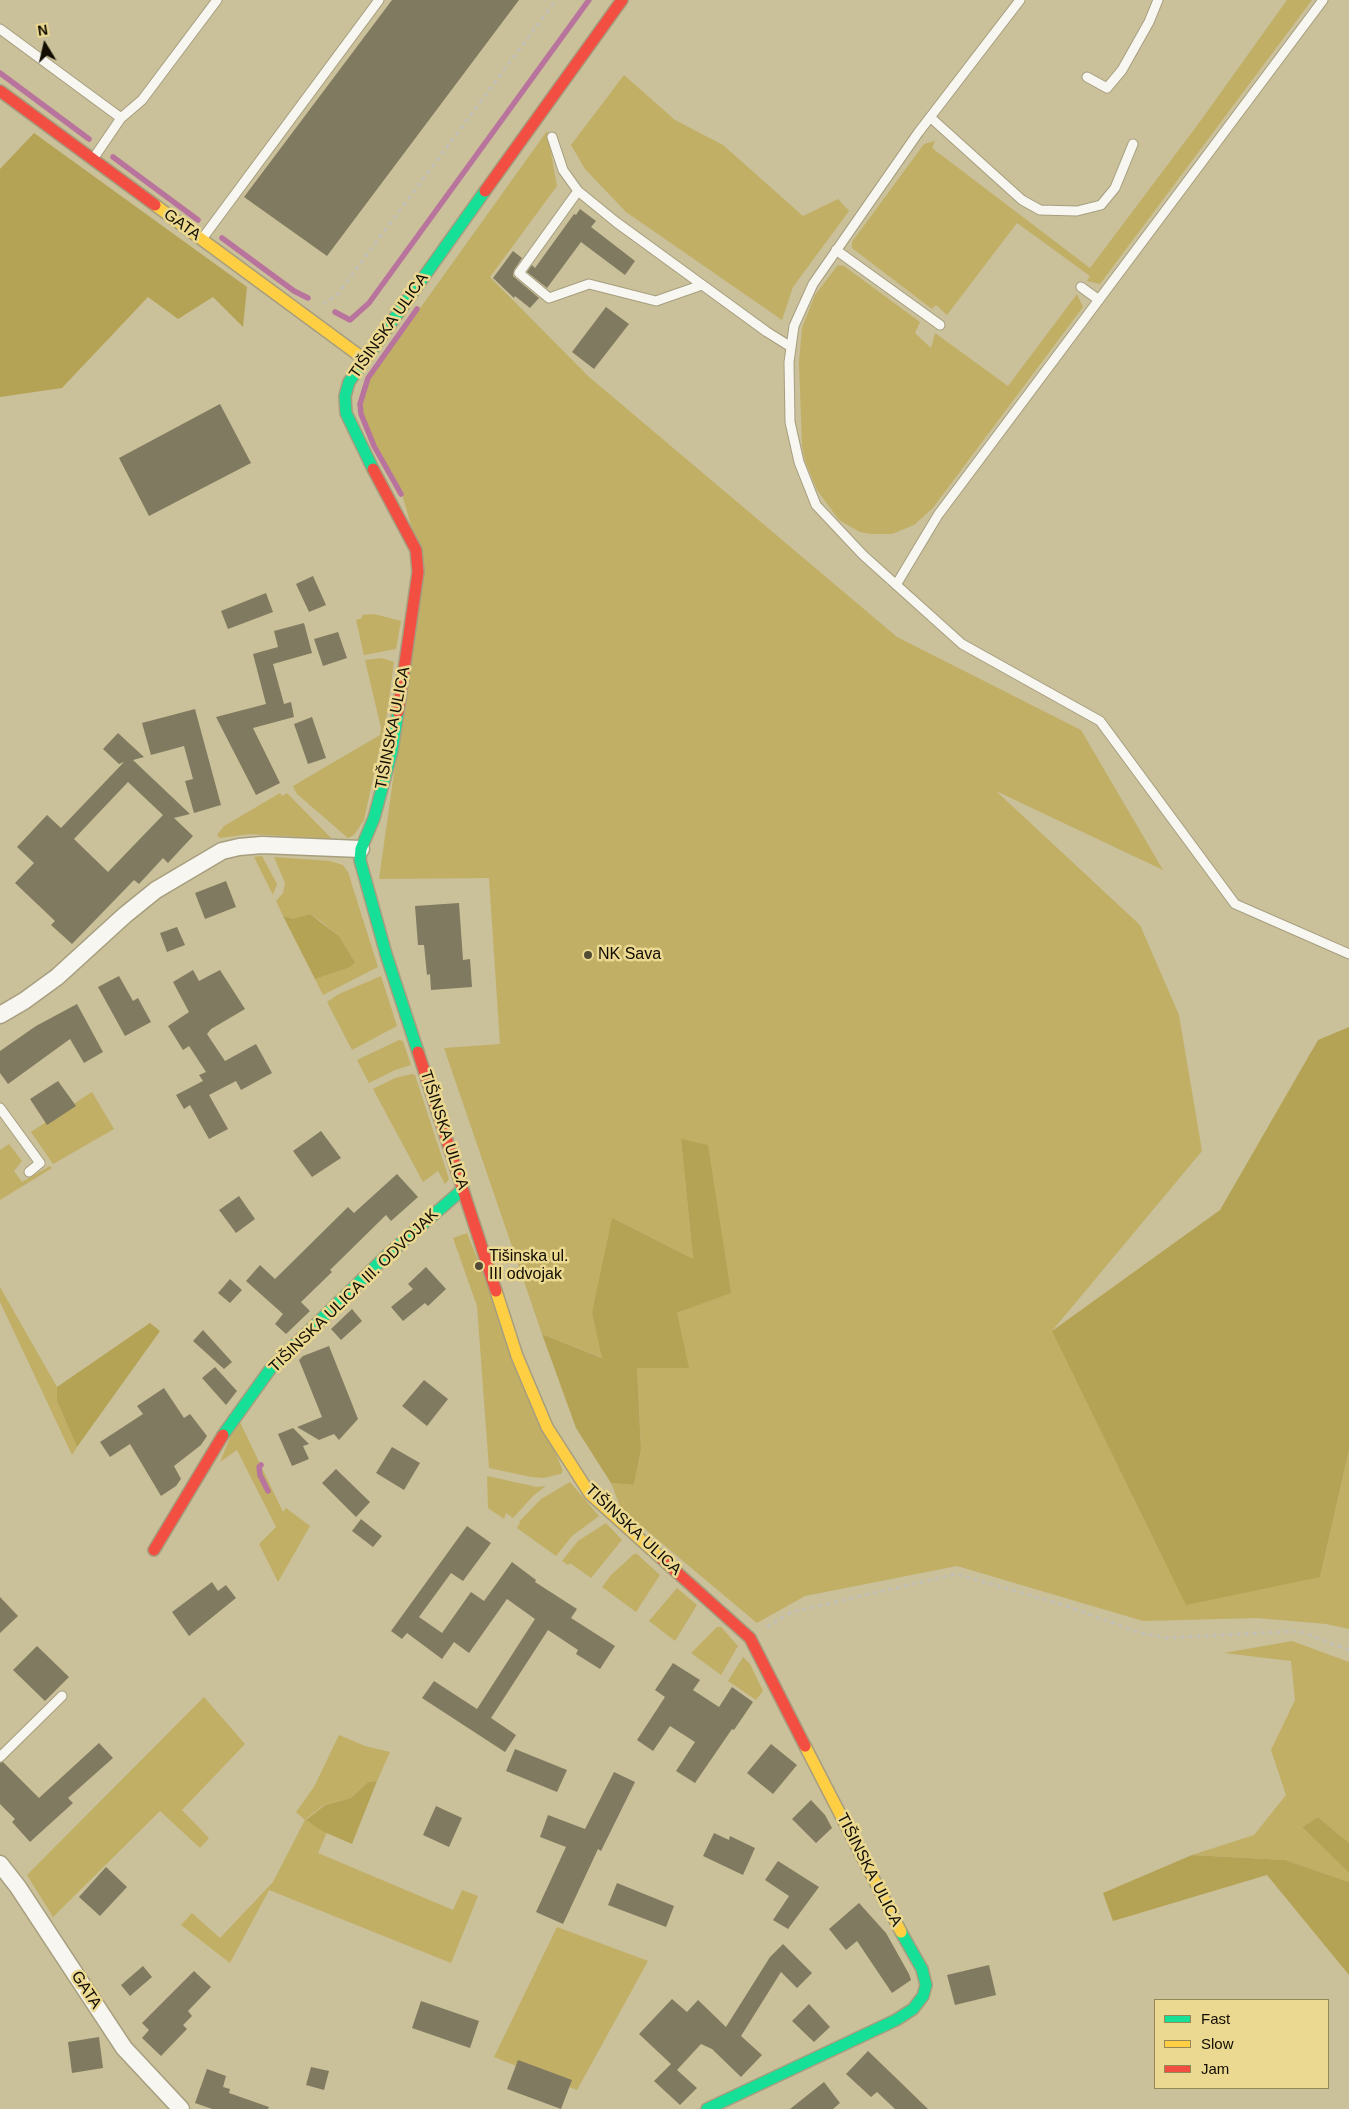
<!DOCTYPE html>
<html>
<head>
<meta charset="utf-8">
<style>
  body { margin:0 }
  #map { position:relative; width:1349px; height:2109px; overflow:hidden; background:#cac099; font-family:Helvetica,sans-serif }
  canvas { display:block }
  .legend { position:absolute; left:1154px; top:1999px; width:175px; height:90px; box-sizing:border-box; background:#ebd992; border:1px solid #948758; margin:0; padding:6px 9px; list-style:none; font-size:15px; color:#120d00 }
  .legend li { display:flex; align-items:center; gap:10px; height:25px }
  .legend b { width:25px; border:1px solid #948758 }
  .north { position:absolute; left:20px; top:20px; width:50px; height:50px; -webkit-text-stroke:4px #ebd992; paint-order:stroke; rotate:351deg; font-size:14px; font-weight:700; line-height:20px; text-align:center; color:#120d00 }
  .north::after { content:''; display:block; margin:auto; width:18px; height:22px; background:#120d00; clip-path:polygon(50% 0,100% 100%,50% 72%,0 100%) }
</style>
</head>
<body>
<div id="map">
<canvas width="1349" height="2109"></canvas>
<ul class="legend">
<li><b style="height:6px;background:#16e098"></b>Fast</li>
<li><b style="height:6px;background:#ffcf43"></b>Slow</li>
<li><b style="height:6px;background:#f24e42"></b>Jam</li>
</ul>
<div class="north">N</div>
</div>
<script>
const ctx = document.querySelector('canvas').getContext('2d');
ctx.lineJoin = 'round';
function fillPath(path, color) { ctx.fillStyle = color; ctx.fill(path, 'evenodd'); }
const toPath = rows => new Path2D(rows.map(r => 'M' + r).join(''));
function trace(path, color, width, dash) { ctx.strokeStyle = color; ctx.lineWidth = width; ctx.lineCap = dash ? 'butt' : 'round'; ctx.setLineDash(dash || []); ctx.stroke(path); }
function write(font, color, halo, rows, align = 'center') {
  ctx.font = font + ' Helvetica,sans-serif'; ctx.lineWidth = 5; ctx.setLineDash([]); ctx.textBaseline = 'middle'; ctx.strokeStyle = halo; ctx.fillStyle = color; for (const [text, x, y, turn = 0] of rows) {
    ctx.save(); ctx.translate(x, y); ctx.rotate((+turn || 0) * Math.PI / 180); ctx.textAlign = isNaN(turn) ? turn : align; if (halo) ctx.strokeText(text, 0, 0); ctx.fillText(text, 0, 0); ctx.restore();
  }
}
fillPath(toPath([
  [1287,0,1312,0,1100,284,1087,281,1090,276,1017,223,947,315,936,305,932,309,852,248,852,242,924,144,935,141,932,148,1090,268,1199,123],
  [624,75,675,120,723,145,803,216,838,199,849,211,793,287,782,320,626,212,585,169,571,145],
  [547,131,557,186,490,277,588,376,897,637,1081,730,1163,870,996,791,1140,925,1179,1015,1202,1151,1052,1331,1320,1577,1349,1450,1349,1629,1326,1624,1257,1618,1143,1621,957,1566,805,1596,757,1623,621,1509,611,1483,634,1485,641,1449,637,1368,677,1313,730,1293,681,1139,693,1260,592,1313,603,1358,542,1334,444,1048,500,1044,489,878,379,879,423,567,402,494,370,433,362,411,363,397,369,380,383,360],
  [838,265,844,266,920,322,915,333,931,348,935,333,1008,386,1077,294,1083,307,932,509,914,525,892,534,871,534,860,532,839,520,817,490,805,461,802,446,799,362,802,328,815,295],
  [374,614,401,621,396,649,364,655,356,620,362,618,362,615],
  [382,658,394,662,387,714,364,820,354,835,348,838,297,794,293,786,380,735,381,728,365,660],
  [280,793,282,796,287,793,332,839,250,834,220,838,217,835,224,826],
  [262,856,277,884,273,895,254,857],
  [274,857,330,861,343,865,348,872,378,967,323,995,315,979,351,967,355,962,339,936,322,922,310,914,293,920,283,916,276,901,283,893,285,883],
  [381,976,397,1026,352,1050,327,1002,339,994],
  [399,1040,403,1041,411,1065,395,1070,369,1083,357,1060],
  [412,1074,415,1075,449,1179,445,1184,438,1171,423,1182,373,1089,395,1078],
  [92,1092,114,1129,53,1164,31,1132],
  [9,1144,22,1161,14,1171,22,1182,50,1166,52,1168,0,1200,0,1150],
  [467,1233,563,1471,561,1474,543,1478,531,1477,489,1468,477,1306,453,1238],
  [0,1287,57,1387,57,1401,77,1447,72,1455,0,1302],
  [238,1418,283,1512,286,1508,310,1526,278,1582,259,1544,276,1527,237,1450,220,1462],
  [487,1476,537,1487,546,1486,534,1495,513,1518,506,1513,504,1519,488,1508],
  [570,1482,599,1516,572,1536,556,1556,517,1528,520,1523,519,1522,541,1499],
  [606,1523,622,1540,591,1578,570,1563,568,1565,562,1561,578,1541],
  [634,1554,637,1554,660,1575,636,1612,602,1587,611,1575],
  [677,1588,697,1605,675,1641,649,1621],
  [717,1627,721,1627,738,1646,721,1675,691,1653],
  [1292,1641,1349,1662,1349,1843,1318,1817,1302,1827,1349,1873,1349,1882,1285,1860,1192,1855,1254,1835,1286,1795,1271,1750,1295,1700,1291,1661,1224,1653],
  [743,1657,750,1664,763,1691,756,1700,728,1681],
  [204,1697,245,1744,182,1810,209,1838,200,1848,160,1811,53,1917,27,1875],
  [339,1735,365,1746,390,1752,377,1781,368,1782,351,1798,324,1805,306,1819,327,1832,318,1853,453,1910,462,1890,478,1896,451,1963,269,1890,230,1963,181,1925,192,1913,220,1938,273,1882,305,1820,296,1812,314,1787],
  [557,1927,648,1961,577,2090,494,2057]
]), '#c1af66');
fillPath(toPath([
  [34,133,247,287,243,327,213,297,178,319,148,297,62,388,0,397,0,169],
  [310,914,339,936,355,962,351,967,315,979,283,916,293,919],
  [1349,1027,1349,1450,1320,1577,1186,1605,1052,1331,1220,1210,1318,1040],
  [681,1139,708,1145,731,1293,677,1313,689,1368,637,1368,641,1449,634,1485,611,1483,576,1428,542,1334,602,1358,592,1313,612,1218,693,1259],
  [150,1323,160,1331,77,1447,57,1401,57,1387],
  [377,1781,352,1844,322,1831,306,1820,325,1805,351,1798,368,1782],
  [1318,1817,1349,1843,1349,1873,1302,1827],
  [1192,1855,1285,1860,1349,1882,1349,1975,1267,1875,1113,1921,1103,1893]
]), '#b5a355');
trace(toPath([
  [0,73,89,139],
  [113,157,198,220],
  [222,238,294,291,308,298],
  [335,312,350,320,369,303,589,0],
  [401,494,374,446,361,414,360,404,368,378,417,309],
  [261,1465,259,1467,260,1475,268,1491]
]), '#b9749d', 5.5);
fillPath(toPath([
  [392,0,519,0,327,256,244,197],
  [580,209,596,221,591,227,635,261,625,275,581,242,547,288,527,272,532,265,535,268,574,214,576,215],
  [513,251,522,258,514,270,513,276,539,298,530,308,515,296,514,298,493,278],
  [606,307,629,324,594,369,572,352],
  [220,404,251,463,149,516,119,458],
  [313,576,326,605,309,612,296,584],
  [266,593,273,612,228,629,221,611],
  [304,623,312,653,273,664,284,704,291,702,294,717,253,728,280,783,256,795,216,717,266,704,253,654,278,647,274,631],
  [338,632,347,658,323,666,314,639],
  [195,709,221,805,194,813,185,781,193,779,184,746,151,755,142,723],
  [312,717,326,758,308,764,294,724],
  [118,733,144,757,133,760,190,814,174,818,193,836,168,863,163,858,139,884,134,880,72,944,51,925,55,921,15,883,34,863,17,847,47,815,61,828,124,762,119,764,103,749],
  [128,782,163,815,108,872,74,839],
  [226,881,236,907,205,919,195,893],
  [459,903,463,960,470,959,472,987,431,990,430,974,427,975,424,945,418,945,415,906],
  [177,927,185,945,167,952,160,933],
  [193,970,199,981,220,970,245,1009,211,1029,207,1034,225,1061,256,1044,272,1073,241,1090,236,1081,209,1095,228,1129,209,1139,190,1105,184,1109,176,1095,203,1081,199,1075,206,1072,189,1046,183,1050,168,1026,189,1012,173,982],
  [119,976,133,1001,138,998,151,1022,125,1036,98,987],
  [77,1004,103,1052,84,1063,70,1039,8,1084,0,1073,0,1051,36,1026],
  [58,1081,76,1106,47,1125,30,1099],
  [321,1131,341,1158,312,1177,293,1151],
  [397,1174,418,1197,391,1221,386,1215,330,1270,332,1272,301,1302,310,1311,286,1334,275,1324,283,1314,246,1281,260,1265,275,1279,348,1207,354,1213],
  [239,1196,255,1219,236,1233,219,1210],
  [426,1267,446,1289,428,1306,425,1303,403,1321,391,1307,413,1289,408,1284],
  [230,1279,242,1290,230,1303,218,1293],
  [352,1309,362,1321,341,1340,331,1329],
  [203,1330,232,1362,224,1369,193,1341],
  [329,1346,358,1419,339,1440,334,1434,319,1440,297,1427,322,1417,299,1360,303,1356],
  [215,1367,237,1391,226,1405,202,1378],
  [424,1380,448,1399,427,1426,402,1406],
  [164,1388,184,1418,190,1414,207,1436,201,1445,174,1466,181,1479,176,1486,161,1496,130,1444,110,1457,100,1442,143,1414,137,1406],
  [293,1428,309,1444,303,1446,309,1459,292,1466,278,1434],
  [392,1447,420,1463,404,1490,376,1473],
  [336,1469,370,1502,356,1517,322,1483],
  [361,1519,382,1536,373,1547,352,1531],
  [467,1526,491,1543,463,1581,451,1573,419,1617,442,1633,471,1592,484,1601,512,1562,536,1580,535,1582,577,1609,571,1618,615,1646,600,1669,576,1654,578,1650,548,1630,491,1718,516,1735,505,1752,422,1698,434,1681,477,1709,535,1619,507,1599,469,1653,454,1642,442,1659,407,1633,402,1639,391,1631],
  [212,1582,218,1591,226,1585,236,1598,189,1636,172,1612],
  [0,1597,18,1616,0,1633],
  [37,1646,69,1677,45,1701,13,1670],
  [673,1663,700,1680,693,1690,719,1707,732,1687,753,1702,734,1730,732,1729,695,1783,676,1771,695,1742,670,1726,653,1751,637,1740,665,1697,655,1690],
  [99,1743,113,1758,68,1798,73,1803,30,1842,12,1822,15,1819,0,1804,0,1763,3,1762,39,1798],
  [771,1744,797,1765,773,1794,747,1773],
  [515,1749,567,1770,557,1792,506,1771],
  [614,1772,635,1782,601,1851,598,1849,563,1924,536,1912,566,1847,540,1837,548,1815,585,1829],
  [811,1800,825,1815,832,1828,816,1843,792,1819],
  [436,1806,462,1818,449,1847,423,1835],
  [714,1833,729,1840,730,1836,755,1848,743,1875,703,1856],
  [778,1861,819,1887,788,1929,773,1920,789,1896,765,1880],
  [106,1867,127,1887,100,1916,79,1897],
  [617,1883,674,1906,666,1927,608,1905],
  [859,1903,886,1933,909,1974,911,1980,892,1993,857,1941,846,1950,829,1929],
  [783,1944,812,1973,797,1988,781,1972,741,2036,762,2055,741,2077,712,2049,701,2044,677,2070,697,2088,680,2105,654,2081,671,2064,639,2034,672,1999,687,2012,698,2000,726,2027,770,1957],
  [989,1965,996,1995,955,2005,947,1975],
  [143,1966,152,1977,130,1996,121,1985],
  [194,1971,211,1987,188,2011,192,2016,183,2025,187,2029,161,2056,142,2038,149,2030,142,2023],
  [421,2001,479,2021,470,2048,412,2028],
  [809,2004,830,2027,814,2042,792,2021],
  [99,2037,103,2068,72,2073,68,2042],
  [868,2051,893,2075,928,2109,895,2109,877,2092,871,2097,846,2074],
  [518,2060,572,2080,561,2109,507,2089],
  [311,2067,329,2071,324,2090,306,2085],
  [207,2069,226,2076,223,2087,230,2089,229,2093,269,2107,268,2109,212,2109,195,2103],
  [824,2082,840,2103,833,2109,790,2109]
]), '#807a60');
const lane = toPath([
  [1020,0,918,133,813,284,794,326,789,362,790,422,799,462,816,505,863,555,962,644,1100,721,1235,904,1349,954],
  [0,29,121,118],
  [1087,77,1107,88,1122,70,1149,22,1158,0],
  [930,117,1022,200,1040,210,1077,211,1101,205,1115,188,1133,144],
  [552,137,563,170,578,191,616,222,767,332,791,347],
  [93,159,121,118,142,100,217,0],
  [578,191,519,273,549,298,589,284,656,301,702,285],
  [202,239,379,0],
  [836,250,940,325],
  [1081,287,1099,300],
  [896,585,938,515,1323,0],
  [0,1108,40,1163,29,1172],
  [0,1757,62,1696]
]);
const street = toPath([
  [0,1015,24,1001,57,977,125,915,156,890,222,851,239,847,262,845,361,849],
  [0,1864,18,1887,124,2048,181,2109]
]);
const fast = toPath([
  [373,469,346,413,345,396,349,382,485,191],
  [398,712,392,751,374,818,361,849,360,860,386,954,418,1052],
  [223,1435,271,1368,384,1258,463,1189],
  [707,2109,896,2020,913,2009,923,1996,926,1985,922,1969,901,1932]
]);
const slow = toPath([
  [155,205,364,359],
  [496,1291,517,1356,547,1427,590,1494,661,1558],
  [805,1746,901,1932]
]);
const jam = toPath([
  [0,91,155,205],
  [485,191,622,0],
  [373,469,416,550,418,572,398,712],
  [418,1052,496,1291],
  [154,1550,223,1435],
  [661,1558,750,1638,805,1746]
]);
trace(lane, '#a69e7f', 11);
trace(street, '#a69e7f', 19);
trace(fast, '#a69e7f', 14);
trace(slow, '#a69e7f', 14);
trace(jam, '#a69e7f', 14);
trace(toPath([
  [323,304,337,295,556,0],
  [767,1627,792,1612,956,1574,1064,1605,1140,1633,1166,1638,1299,1631,1349,1650]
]), '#c2beb4', 3, [4, 4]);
trace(lane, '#f7f6f0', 9);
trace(street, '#f7f6f0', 16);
trace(fast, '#16e098', 11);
trace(slow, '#ffcf43', 11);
trace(jam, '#f24e42', 11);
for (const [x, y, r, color] of [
  [588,955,5,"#524c36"],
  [479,1266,5,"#524c36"]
]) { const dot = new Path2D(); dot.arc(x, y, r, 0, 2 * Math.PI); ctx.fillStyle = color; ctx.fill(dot); trace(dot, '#ebd992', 2); }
write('16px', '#120d00', '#ebd992', [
  ["GATA",182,225,36],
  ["TIŠINSKA ULICA",389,326,-55],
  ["TIŠINSKA ULICA",393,728,-79],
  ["TIŠINSKA ULICA",444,1130,72],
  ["TIŠINSKA ULICA III. ODVOJAK",354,1291,-44],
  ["TIŠINSKA ULICA",633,1530,43],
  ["TIŠINSKA ULICA",869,1870,63],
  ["GATA",86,1990,57]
]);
write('16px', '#120d00', '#ebd992', [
  ["NK Sava",598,955],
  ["Tišinska ul.",489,1257],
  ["III odvojak",489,1275]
], 'left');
</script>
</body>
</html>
